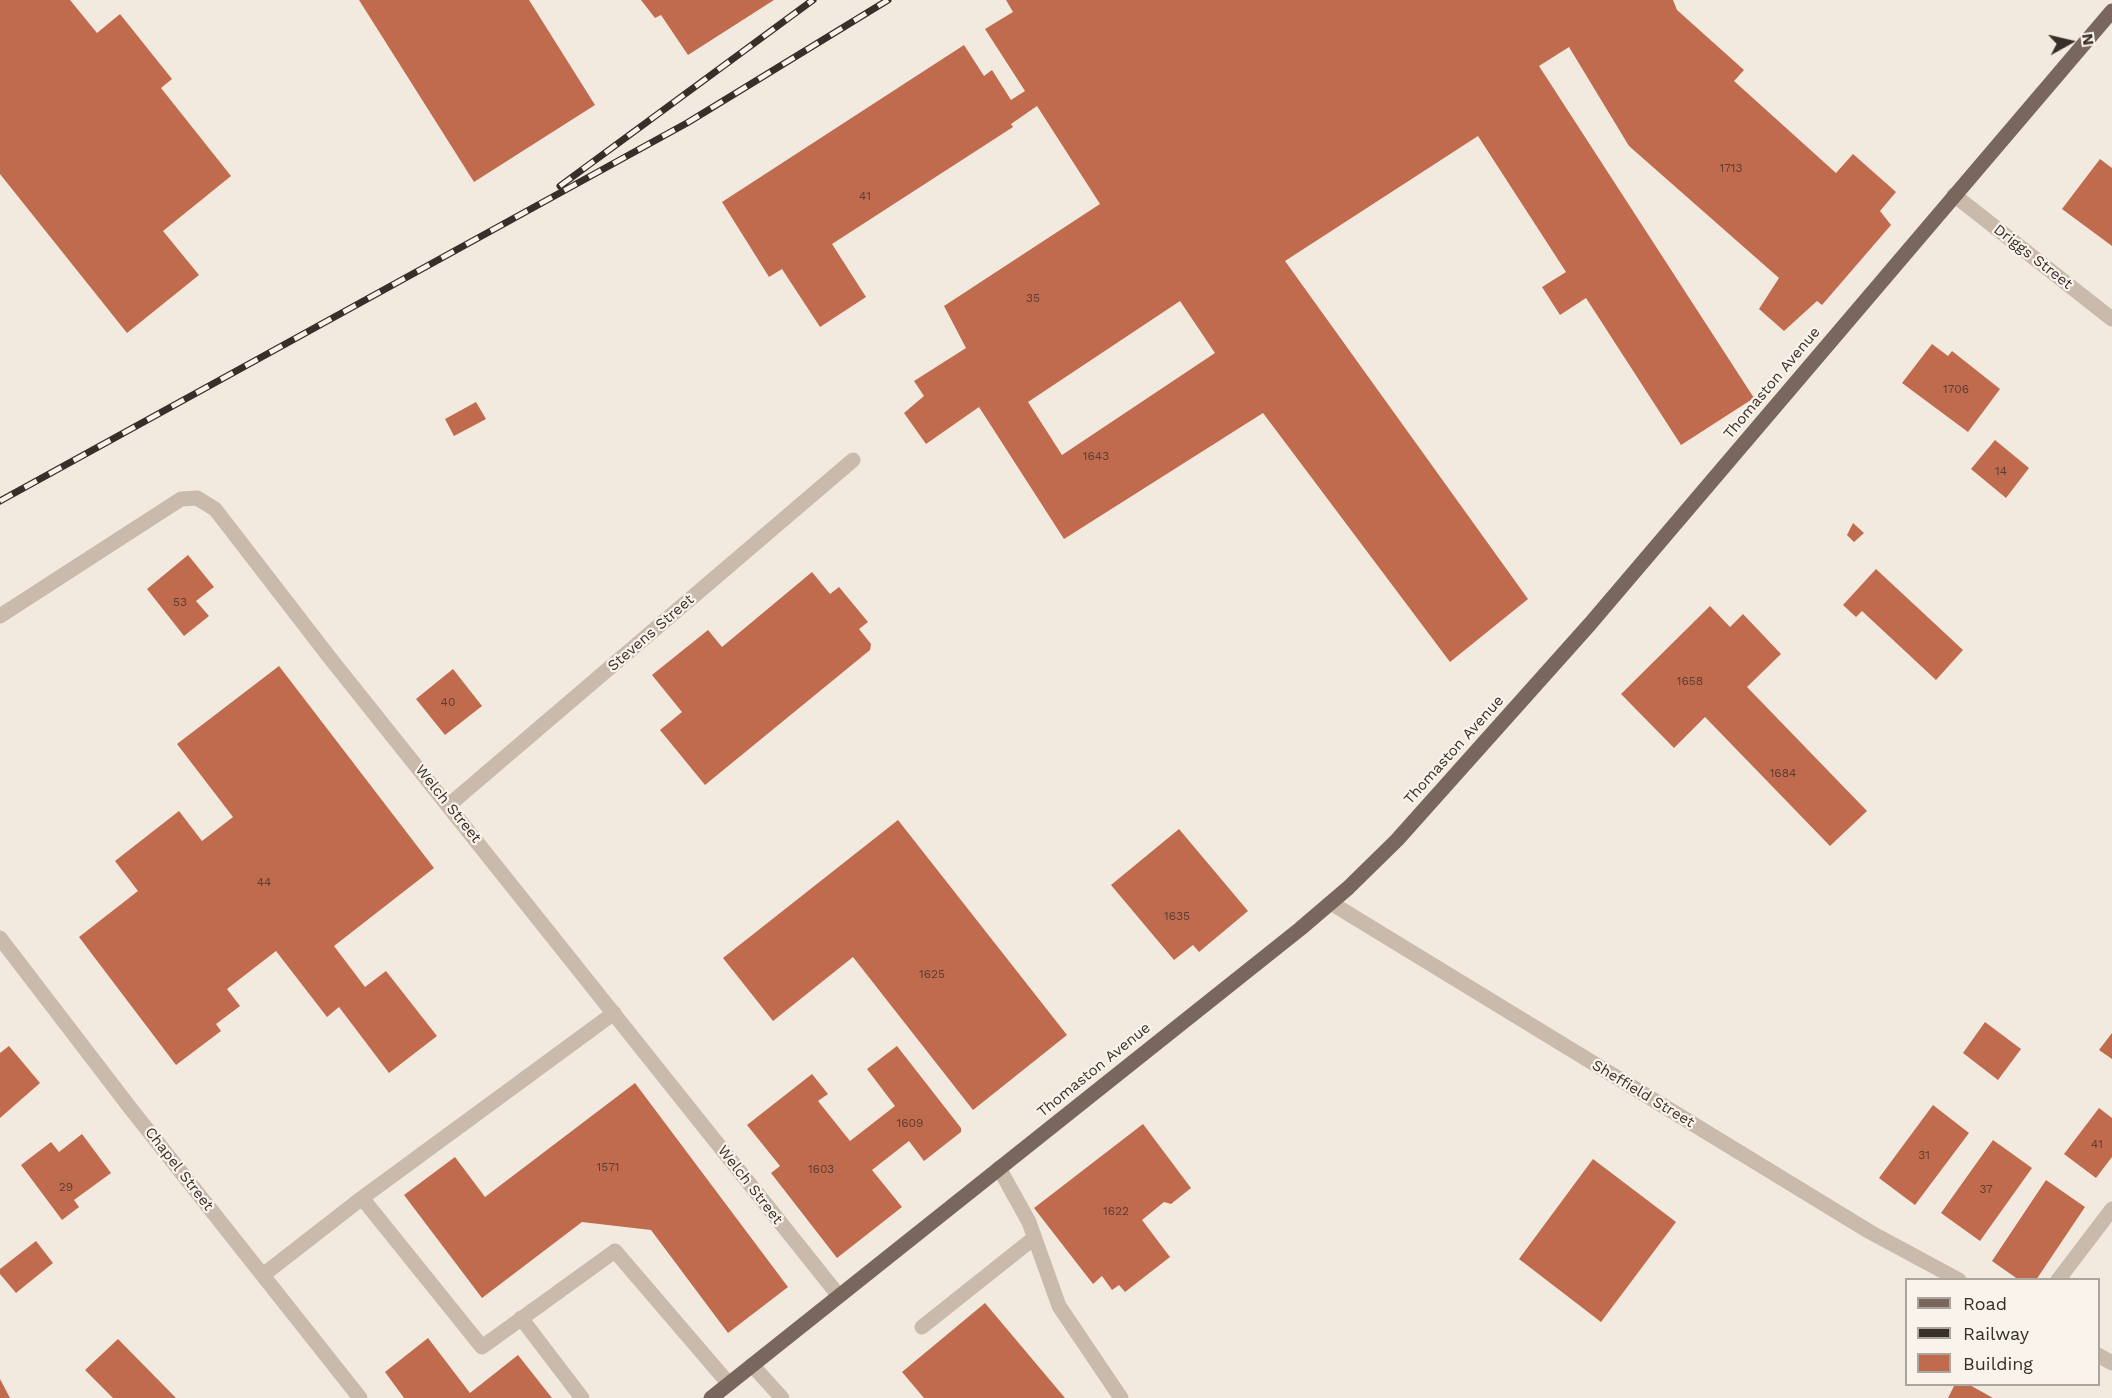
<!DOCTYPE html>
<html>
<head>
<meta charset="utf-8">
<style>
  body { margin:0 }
  #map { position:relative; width:2112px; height:1398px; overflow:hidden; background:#f2e9df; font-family:"Work Sans",sans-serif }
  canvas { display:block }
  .legend { position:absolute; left:1905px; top:1278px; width:195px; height:108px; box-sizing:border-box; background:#f9f3eb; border:2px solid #aca59e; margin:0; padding:8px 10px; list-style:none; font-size:18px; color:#382f2a }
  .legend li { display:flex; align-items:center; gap:12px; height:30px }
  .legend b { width:30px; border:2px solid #aca59e }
  .north { position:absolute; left:2040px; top:12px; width:60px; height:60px; -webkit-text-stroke:4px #f9f3eb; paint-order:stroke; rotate:82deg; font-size:16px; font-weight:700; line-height:24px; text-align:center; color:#382f2a }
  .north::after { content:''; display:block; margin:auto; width:21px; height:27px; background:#382f2a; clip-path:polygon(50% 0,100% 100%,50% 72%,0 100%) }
</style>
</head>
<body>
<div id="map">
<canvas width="2112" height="1398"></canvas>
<ul class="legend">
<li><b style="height:8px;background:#79665c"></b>Road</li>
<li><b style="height:8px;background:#382f2a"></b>Railway</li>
<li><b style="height:16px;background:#c16b4e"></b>Building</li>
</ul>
<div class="north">N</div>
</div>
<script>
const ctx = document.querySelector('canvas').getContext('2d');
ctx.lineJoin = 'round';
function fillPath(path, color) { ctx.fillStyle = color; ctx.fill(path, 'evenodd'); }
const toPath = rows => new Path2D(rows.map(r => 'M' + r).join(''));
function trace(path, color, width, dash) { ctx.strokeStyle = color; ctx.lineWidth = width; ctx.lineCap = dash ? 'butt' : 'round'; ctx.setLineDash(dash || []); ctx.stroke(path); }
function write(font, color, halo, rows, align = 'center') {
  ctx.font = font + ' "Work Sans",sans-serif'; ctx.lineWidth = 4.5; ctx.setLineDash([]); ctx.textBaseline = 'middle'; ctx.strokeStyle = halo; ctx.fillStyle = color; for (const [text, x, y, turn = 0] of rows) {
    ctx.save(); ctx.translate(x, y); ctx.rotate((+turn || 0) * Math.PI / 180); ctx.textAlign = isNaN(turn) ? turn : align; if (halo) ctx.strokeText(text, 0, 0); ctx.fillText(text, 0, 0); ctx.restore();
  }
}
fillPath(toPath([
  [0,0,70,0,97,33,120,14,172,79,161,88,231,176,163,231,199,275,127,333,0,174],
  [359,0,529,0,595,105,474,182],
  [641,0,774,0,688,55,661,15,655,18],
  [1006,0,1673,0,1677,10,1744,70,1734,81,1836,173,1853,154,1896,192,1880,211,1891,225,1822,305,1817,301,1784,331,1759,309,1779,278,1629,146,1569,47,1539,66,1754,398,1681,445,1586,298,1560,315,1542,287,1566,272,1478,136,1285,261,1528,599,1450,662,1263,413,1064,539,979,407,926,444,904,413,924,396,914,381,966,348,944,306,1100,204,1037,106,1011,124,1013,127,832,244,866,297,820,327,782,269,769,277,722,202,964,45,984,76,992,70,1011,100,1025,91,985,29,1013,12],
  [1180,301,1215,353,1062,455,1028,402],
  [2100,159,2112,168,2112,246,2062,209],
  [1932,344,1948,356,1952,351,2000,389,1968,432,1902,383],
  [476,402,486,419,454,436,445,419],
  [1995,440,2029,468,2006,498,1971,469],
  [1853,523,1864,533,1854,542,1847,535],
  [188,555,214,587,196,601,209,616,184,636,147,589],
  [1876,569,1963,650,1936,680,1862,611,1856,617,1843,605],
  [812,572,830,594,839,587,868,622,859,629,871,644,870,650,705,785,660,730,682,712,652,675,708,630,722,647],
  [1710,606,1730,627,1743,614,1781,654,1747,687,1867,811,1830,846,1705,717,1674,748,1621,694],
  [279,666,434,868,334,946,365,987,386,971,437,1036,389,1073,339,1007,327,1017,276,951,227,989,240,1006,216,1024,221,1031,176,1065,79,937,138,891,115,861,179,811,202,841,233,817,177,744],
  [453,669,482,706,445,735,416,699],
  [898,820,1067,1035,973,1110,853,957,773,1021,723,958],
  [1179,829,1248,911,1199,952,1193,945,1174,960,1111,885],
  [1985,1022,2021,1049,1998,1080,1963,1053],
  [2112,1033,2112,1059,2099,1050],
  [9,1046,40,1083,0,1118,0,1053],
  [897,1046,961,1128,961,1132,924,1161,909,1141,872,1170,902,1207,837,1258,771,1173,780,1166,747,1125,812,1074,828,1094,818,1101,850,1141,895,1106,867,1069],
  [635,1083,788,1287,728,1333,651,1230,582,1222,482,1298,404,1195,455,1157,485,1197],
  [1933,1105,1969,1133,1915,1205,1879,1178],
  [2099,1108,2112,1118,2112,1157,2096,1178,2064,1154],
  [1143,1124,1191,1188,1171,1204,1164,1202,1142,1220,1170,1257,1125,1292,1119,1285,1112,1290,1102,1276,1093,1284,1034,1208],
  [82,1134,111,1173,74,1200,79,1207,62,1220,21,1165,51,1142,59,1152],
  [1993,1140,2032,1168,1980,1241,1941,1213],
  [1593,1159,1676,1222,1601,1322,1519,1259],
  [2046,1180,2085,1207,2036,1280,2019,1280,1992,1261],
  [36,1241,53,1263,16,1293,0,1274,0,1269],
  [985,1303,1065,1398,924,1398,902,1372],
  [428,1338,470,1393,518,1355,552,1398,404,1398,385,1372],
  [118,1339,176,1398,113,1398,85,1370],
  [0,1379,10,1398,0,1398],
  [1955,1384,1968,1384,1993,1398,1948,1398]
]), '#c16b4e');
trace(toPath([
  [1954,195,2112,319],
  [0,616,181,499,197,498,215,509,330,658,839,1296],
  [449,805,853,460],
  [1331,903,1870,1232,1959,1280],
  [0,938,131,1109,360,1398],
  [999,1168,1029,1222,1059,1306,1121,1398],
  [362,1198,614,1013],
  [263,1275,362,1198,482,1347,615,1251,729,1384],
  [2058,1280,2112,1209],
  [521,1318,582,1398],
  [922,1327,1034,1238],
  [2098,1355,2112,1363],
  [752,1365,782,1398]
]), '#cabaab', 15);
trace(toPath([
  [711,1398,1300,929,1348,888,1397,840,1590,624,2112,11]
]), '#79665c', 15);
const rail = toPath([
  [560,186,813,0],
  [0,501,687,123,888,0]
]);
trace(rail, '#382f2a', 7);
trace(rail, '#f9f3eb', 4.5, [14]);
write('12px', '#5a3e33', null, [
  ["1713",1731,168],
  ["41",865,196],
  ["35",1033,298],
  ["1706",1956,389],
  ["1643",1096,456],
  ["14",2001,471],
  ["53",180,602],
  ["1658",1690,681],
  ["40",448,702],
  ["1684",1783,773],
  ["44",264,882],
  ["1635",1177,916],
  ["1625",932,974],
  ["1609",910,1123],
  ["41",2097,1144],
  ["31",1924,1155],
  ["1571",608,1167],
  ["1603",821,1169],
  ["29",66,1187],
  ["37",1986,1189],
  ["1622",1116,1211]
]);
write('15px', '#382f2a', '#f9f3eb', [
  ["Driggs Street",2033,257,38],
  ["Thomaston Avenue",1772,383,-50],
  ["Stevens Street",651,633,-41],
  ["Thomaston Avenue",1454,750,-48],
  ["Welch Street",448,804,51],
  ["Thomaston Avenue",1094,1070,-39],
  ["Sheffield Street",1643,1094,31],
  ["Chapel Street",179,1169,52],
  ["Welch Street",750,1185,52]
]);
</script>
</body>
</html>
